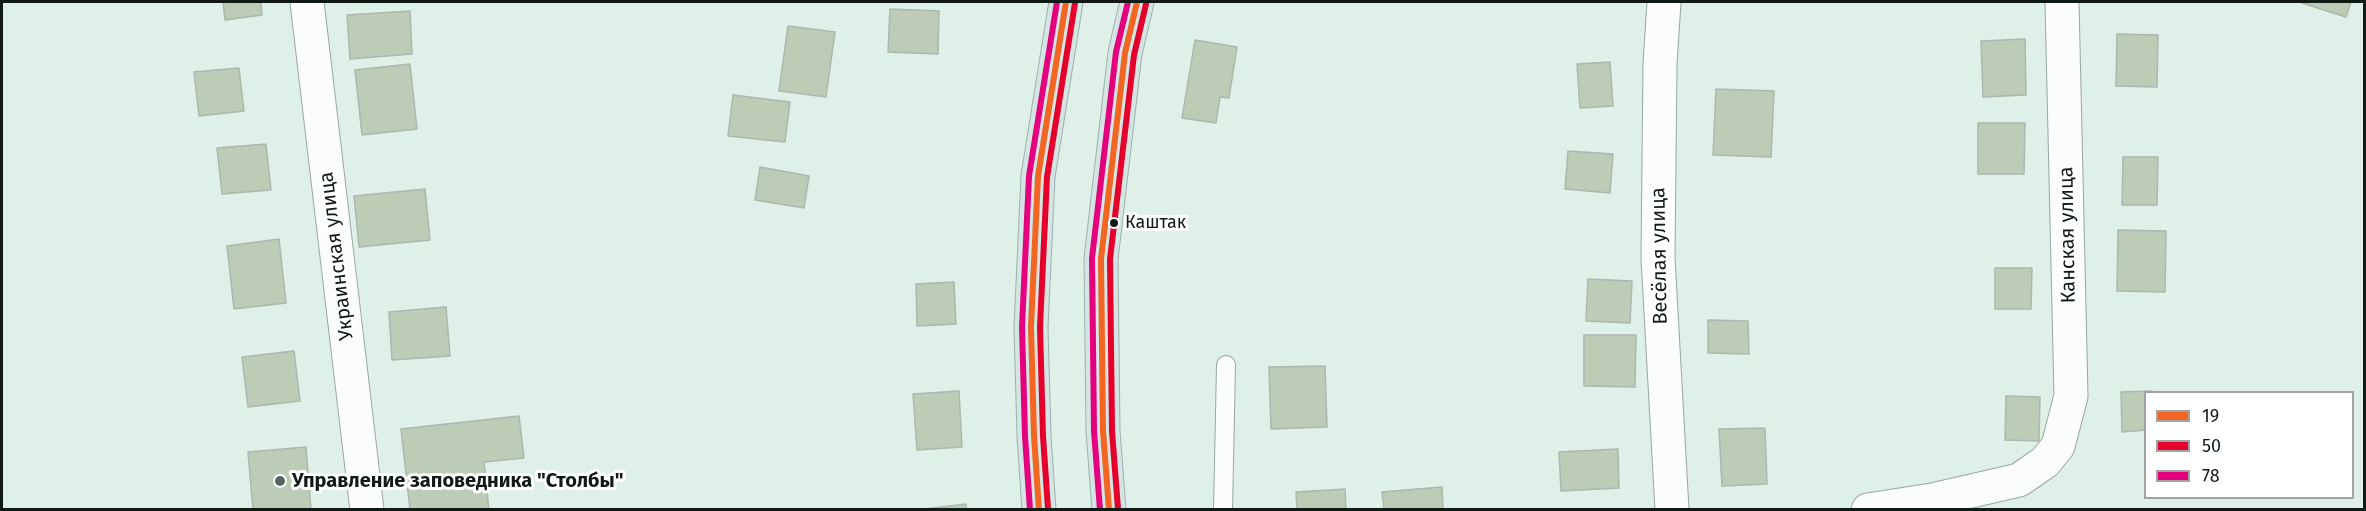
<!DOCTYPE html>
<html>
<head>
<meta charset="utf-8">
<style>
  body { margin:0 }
  #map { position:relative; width:2366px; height:511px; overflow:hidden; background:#def0e7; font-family:"Fira Sans",sans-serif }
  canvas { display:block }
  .frame { position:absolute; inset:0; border:3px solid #101b15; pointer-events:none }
  .legend { position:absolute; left:2144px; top:391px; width:210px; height:108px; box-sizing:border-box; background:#fff; border:2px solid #9fa4a1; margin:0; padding:8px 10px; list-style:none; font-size:18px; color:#101b15 }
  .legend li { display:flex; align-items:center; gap:12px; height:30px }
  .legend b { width:30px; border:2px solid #9fa4a1 }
</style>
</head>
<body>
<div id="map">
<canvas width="2366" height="511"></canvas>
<div class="frame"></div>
<ul class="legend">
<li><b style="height:8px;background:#f26522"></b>19</li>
<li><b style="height:8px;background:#e4002b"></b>50</li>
<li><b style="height:8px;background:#e5007d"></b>78</li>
</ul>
</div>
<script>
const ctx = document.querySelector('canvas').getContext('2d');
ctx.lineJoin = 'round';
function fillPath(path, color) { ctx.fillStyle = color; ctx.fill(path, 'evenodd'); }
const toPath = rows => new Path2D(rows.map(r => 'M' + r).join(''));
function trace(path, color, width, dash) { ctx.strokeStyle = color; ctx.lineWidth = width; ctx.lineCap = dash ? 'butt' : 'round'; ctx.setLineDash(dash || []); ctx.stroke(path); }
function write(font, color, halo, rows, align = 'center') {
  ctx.font = font + ' "Fira Sans",sans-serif'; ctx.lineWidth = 6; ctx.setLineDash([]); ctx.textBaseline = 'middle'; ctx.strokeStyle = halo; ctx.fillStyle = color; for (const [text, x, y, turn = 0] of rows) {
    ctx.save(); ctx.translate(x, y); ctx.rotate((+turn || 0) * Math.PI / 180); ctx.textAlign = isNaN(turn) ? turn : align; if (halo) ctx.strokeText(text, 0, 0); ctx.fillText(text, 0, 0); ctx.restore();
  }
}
const building = toPath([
  [223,2,261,2,262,15,225,20,223,2],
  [2303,2,2351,2,2346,17,2302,3,2303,2],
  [890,9,939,11,938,54,888,52,890,9],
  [410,11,412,54,350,59,347,15,410,11],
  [788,26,835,32,826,97,779,91,788,26],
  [2117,34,2158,35,2157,87,2116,86,2117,34],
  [2025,39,2026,95,1983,97,1981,41,2025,39],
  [1195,40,1237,47,1229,98,1220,97,1216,123,1182,118,1195,40],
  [1610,62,1613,106,1580,108,1577,64,1610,62],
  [410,64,417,129,362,135,355,70,410,64],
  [239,68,244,111,199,116,194,72,239,68],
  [1716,89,1774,91,1771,157,1713,155,1716,89],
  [733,95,790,102,785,142,728,136,733,95],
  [1978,123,2025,123,2024,174,1978,174,1978,123],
  [266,144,271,190,222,194,217,148,266,144],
  [1568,151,1613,154,1610,193,1565,189,1568,151],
  [2123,157,2158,157,2157,205,2122,205,2123,157],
  [760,167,809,176,804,208,755,200,760,167],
  [425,189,430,240,359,247,354,196,425,189],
  [2118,230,2166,231,2165,292,2117,291,2118,230],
  [279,239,286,303,234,309,227,246,279,239],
  [1995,268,2032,268,2031,309,1995,309,1995,268],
  [1588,279,1632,281,1630,323,1586,321,1588,279],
  [954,282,956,324,917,326,916,284,954,282],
  [446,307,450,356,392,360,389,312,446,307],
  [1708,320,1748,321,1749,354,1708,353,1708,320],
  [1584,335,1636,335,1635,387,1584,386,1584,335],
  [294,351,300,401,248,407,242,357,294,351],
  [1325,366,1327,427,1271,429,1269,367,1325,366],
  [959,391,962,447,917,450,913,394,959,391],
  [2152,391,2152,392,2146,392,2146,430,2122,432,2121,392,2152,391],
  [2006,396,2040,397,2039,441,2005,440,2006,396],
  [519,416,524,458,484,462,489,510,410,510,401,429,519,416],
  [1765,428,1767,484,1722,486,1719,429,1765,428],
  [306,447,311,510,253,510,248,452,306,447],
  [1618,449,1619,488,1561,491,1559,452,1618,449],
  [1442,487,1443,510,1384,510,1382,492,1442,487],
  [1345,489,1346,510,1297,510,1296,492,1345,489],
  [966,504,967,510,916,510,966,504]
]);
fillPath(building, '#bcccb7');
trace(building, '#acb7ae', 1.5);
const lane = toPath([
  [1223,510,1226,365]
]);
const street = toPath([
  [307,2,367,510],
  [1664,2,1660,64,1658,258,1672,510],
  [1868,510,1932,500,2019,480,2045,462,2058,446,2071,396,2062,2]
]);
const highway = toPath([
  [1039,510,1034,436,1031,327,1038,176,1066,2],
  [1109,510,1103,431,1101,259,1125,53,1137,2]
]);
trace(lane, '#99a7a0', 20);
trace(street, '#99a7a0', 35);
trace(highway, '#9bb2ae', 35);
trace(lane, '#fafdfb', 18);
trace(street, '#fafdfb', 33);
trace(highway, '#d5e5e4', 33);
trace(toPath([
  [1039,510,1034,436,1031,327,1038,176,1066,2],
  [1109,510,1103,431,1101,259,1125,53,1137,2]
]), '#f26522', 6);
trace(toPath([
  [1048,509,1043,436,1040,327,1047,177,1075,3],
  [1118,509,1112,431,1110,259,1134,55,1146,4]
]), '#e4002b', 6);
trace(toPath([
  [1030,510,1025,436,1022,327,1029,176,1057,2],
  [1100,510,1094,431,1092,258,1116,52,1128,2]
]), '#e5007d', 6);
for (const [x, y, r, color] of [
  [1114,223,5,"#101b15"],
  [280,481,6,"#58665e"]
]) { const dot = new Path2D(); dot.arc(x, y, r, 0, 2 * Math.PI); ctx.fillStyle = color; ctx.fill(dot); trace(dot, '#fff', 2); }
write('18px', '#101b15', '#fff', [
  ["Каштак",1125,223]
], 'left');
write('20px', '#101b15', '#fff', [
  ["Канская улица",2068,235,-91],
  ["Украинская улица",337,256,-97],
  ["Весёлая улица",1660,256,-91]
]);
write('bold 20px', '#101b15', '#fff', [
  ["Управление заповедника \"Столбы\"",292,481]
], 'left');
</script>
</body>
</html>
